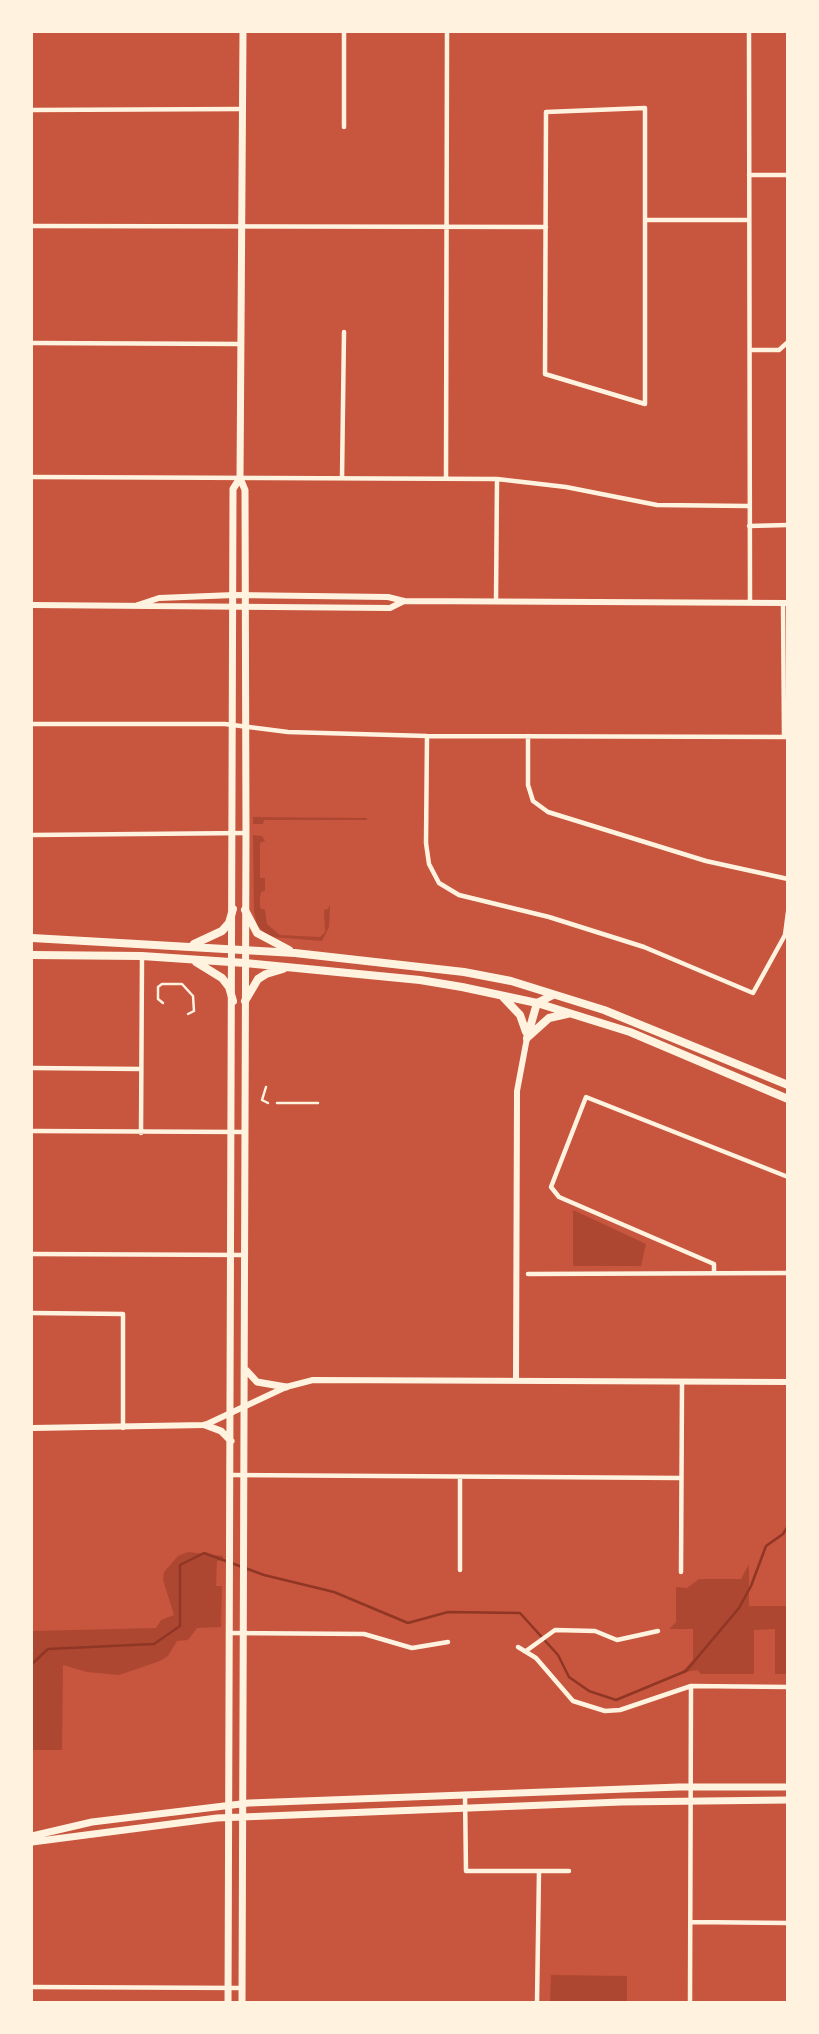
<!DOCTYPE html>
<html>
<head>
<meta charset="utf-8">
<style>
  body { margin:0 }
  #map { position:relative; width:819px; height:2034px; overflow:hidden; background:#c8553d; font-family:"Fira Sans",sans-serif }
  canvas { display:block }
  .frame { position:absolute; inset:0; border:33px solid #fff3e0; pointer-events:none }
</style>
</head>
<body>
<div id="map">
<canvas width="819" height="2034"></canvas>
<div class="frame"></div>
</div>
<script>
const ctx = document.querySelector('canvas').getContext('2d');
ctx.lineJoin = 'round';
function fillPath(path, color) { ctx.fillStyle = color; ctx.fill(path, 'evenodd'); }
const toPath = rows => new Path2D(rows.map(r => 'M' + r).join(''));
function trace(path, color, width, dash) { ctx.strokeStyle = color; ctx.lineWidth = width; ctx.lineCap = dash ? 'butt' : 'round'; ctx.setLineDash(dash || []); ctx.stroke(path); }
fillPath(toPath([
  [253,817,367,818,367,820,264,820,263,824,253,824],
  [253,835,262,836,265,841,260,843,260,878,265,878,265,891,261,892,260,898,260,908,265,910,267,924,280,935,320,937,325,932,324,910,328,909,330,904,329,927,322,941,274,937,266,934,257,925,254,911],
  [573,1210,646,1244,641,1266,573,1266],
  [188,1552,223,1556,223,1560,217,1561,216,1586,222,1586,221,1627,197,1628,188,1640,177,1641,168,1656,160,1661,119,1675,87,1672,63,1665,62,1750,32,1750,32,1631,156,1628,161,1620,174,1615,163,1580,164,1572,178,1556],
  [749,1564,749,1606,787,1606,787,1674,775,1674,775,1629,754,1630,754,1674,701,1674,697,1670,681,1673,693,1660,693,1629,669,1629,676,1622,676,1587,687,1588,699,1579,741,1579],
  [551,1975,627,1976,627,2002,550,2002]
]), '#ae4732');
trace(toPath([
  [32,1664,48,1649,154,1644,180,1626,180,1565,204,1553,264,1575,334,1592,408,1623,448,1612,520,1613,558,1655,569,1677,589,1691,616,1700,686,1671,739,1608,751,1586,766,1546,783,1534,788,1526]
]), '#8f3625', 2.5);
trace(toPath([
  [163,1003,158,999,158,987,162,984,182,984,193,996,194,1011,188,1014],
  [266,1087,262,1100,268,1103],
  [277,1103,318,1103]
]), '#fff3e0', 2.5);
trace(toPath([
  [344,32,344,127],
  [749,32,750,603],
  [645,108,645,404,545,374,546,112,645,108],
  [32,110,242,109],
  [749,175,788,175],
  [645,220,749,220],
  [32,226,546,227],
  [32,343,240,344],
  [750,350,779,350,788,342],
  [32,477,497,479,566,487,657,505,748,506],
  [342,478,344,332],
  [446,479,447,32],
  [749,526,788,525],
  [496,601,497,479],
  [783,603,784,737],
  [32,724,225,724,288,732,427,736,788,737],
  [427,736,426,843,429,864,439,883,459,895,549,917,644,947,753,993,785,935,788,912],
  [528,736,528,785,533,801,548,812,706,861,788,879],
  [32,835,246,833],
  [32,1068,141,1069],
  [32,1131,244,1132],
  [141,1133,142,956],
  [32,1254,244,1255],
  [714,1273,714,1264,559,1197,551,1187,586,1097,788,1177],
  [528,1274,788,1273],
  [32,1313,123,1314,123,1428],
  [231,1475,681,1478],
  [460,1477,460,1570],
  [681,1572,682,1383],
  [228,1633,364,1634,412,1648,448,1642],
  [518,1647,536,1658,573,1701,605,1711,620,1710,691,1686,788,1687],
  [526,1651,555,1630,595,1631,617,1640,658,1631],
  [465,1794,466,1871,569,1871],
  [691,1922,788,1923],
  [32,1987,241,1988],
  [537,2002,539,1871],
  [690,2002,691,1686]
]), '#fff3e0', 4.5);
trace(toPath([
  [32,605,390,608,404,601],
  [138,605,159,598,234,595,388,597,404,601,788,603],
  [516,1381,517,1091,527,1038],
  [32,1428,205,1425,286,1387,313,1380,788,1382]
]), '#fff3e0', 6);
trace(toPath([
  [247,1371,257,1382,286,1387],
  [205,1425,221,1431,231,1441],
  [32,1836,92,1822,249,1803,679,1787,788,1787],
  [32,1842,217,1818,621,1802,788,1800],
  [228,2002,233,489,240,478],
  [242,2002,246,833,245,490,240,478,243,32]
]), '#fff3e0', 7);
trace(toPath([
  [245,910,257,933,289,950],
  [32,938,295,953,464,972,511,981,604,1010,788,1085],
  [194,944,222,931,229,923,233,909],
  [32,955,142,956,245,963,420,980,462,987,537,1003,630,1032,788,1099],
  [196,962,222,978,229,987,233,1001],
  [503,997,520,1015,526,1032],
  [245,1001,258,979,266,974,283,969],
  [529,1036,549,1018,567,1014],
  [527,1038,537,1003,553,995]
]), '#fff3e0', 8);
</script>
</body>
</html>
